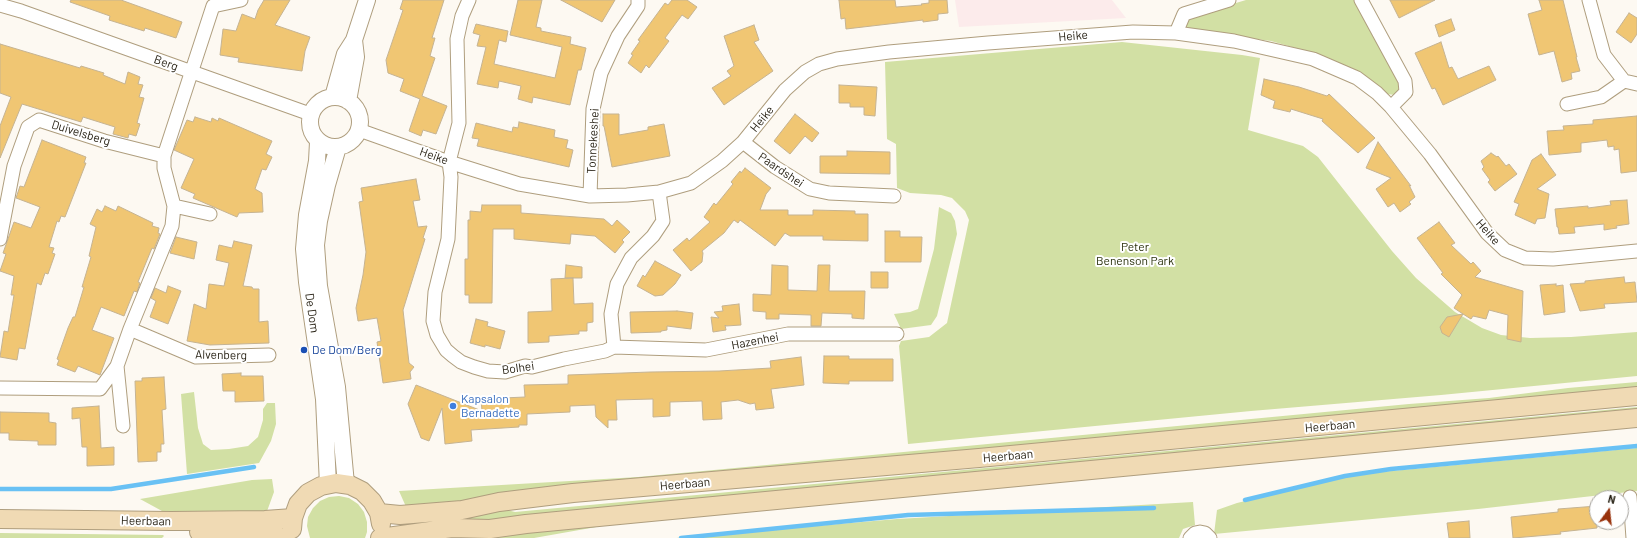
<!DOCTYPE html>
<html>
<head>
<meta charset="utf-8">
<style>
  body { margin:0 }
  #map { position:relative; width:1637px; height:538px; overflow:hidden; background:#fdf9f2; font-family:Barlow,sans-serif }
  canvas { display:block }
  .north { position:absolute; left:1589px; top:490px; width:40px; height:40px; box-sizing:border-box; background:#fff; border:1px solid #a7a5a0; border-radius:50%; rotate:15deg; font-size:11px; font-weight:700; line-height:16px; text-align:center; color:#241e11 }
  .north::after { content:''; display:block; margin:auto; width:14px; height:18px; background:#98320c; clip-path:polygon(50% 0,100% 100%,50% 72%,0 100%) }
</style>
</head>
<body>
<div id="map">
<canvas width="1637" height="538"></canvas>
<div class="north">N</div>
</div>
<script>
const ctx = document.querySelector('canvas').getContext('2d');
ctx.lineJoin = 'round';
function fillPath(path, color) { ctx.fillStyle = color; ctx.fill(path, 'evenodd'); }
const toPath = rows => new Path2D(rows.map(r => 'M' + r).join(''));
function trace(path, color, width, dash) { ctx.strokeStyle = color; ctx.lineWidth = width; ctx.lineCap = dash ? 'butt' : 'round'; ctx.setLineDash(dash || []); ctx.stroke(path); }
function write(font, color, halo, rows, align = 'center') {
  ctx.font = font + ' Barlow,sans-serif'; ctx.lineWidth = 4; ctx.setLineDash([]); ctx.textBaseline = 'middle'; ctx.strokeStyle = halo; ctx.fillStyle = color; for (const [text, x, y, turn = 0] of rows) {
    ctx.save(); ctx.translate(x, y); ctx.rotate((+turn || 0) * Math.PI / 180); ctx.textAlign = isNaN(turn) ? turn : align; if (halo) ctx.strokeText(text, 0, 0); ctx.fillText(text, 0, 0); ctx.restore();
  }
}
fillPath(toPath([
  [955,0,1112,0,1126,18,959,27]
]), '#fcebeb');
fillPath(toPath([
  [1246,0,1354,0,1399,82,1403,92,1396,95,1386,94,1306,51,1271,41,1187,30,1185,23,1189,17],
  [1122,42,1242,55,1260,58,1248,130,1303,146,1318,157,1392,251,1416,278,1455,312,1482,328,1501,335,1530,338,1571,337,1637,332,1637,376,1441,395,1251,411,908,444,899,346,901,341,929,337,947,323,969,220,965,211,952,198,941,195,910,193,897,188,896,144,887,139,885,62],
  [939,207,951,213,955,221,957,234,937,316,931,325,901,329,894,314,910,312,918,309,934,249],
  [1637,382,1637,390,407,509,399,491,638,477,714,470,1409,404,1489,398,1568,388],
  [194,392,198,428,203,444,211,450,229,449,248,446,258,437,263,420,263,409,267,403,275,403,276,424,271,441,259,463,187,474,181,394],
  [1637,407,1637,412,410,528,410,521,499,508,515,512],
  [1637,448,1637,491,1478,509,1214,534,1217,510,1237,503,1340,478,1370,473],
  [272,479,274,492,266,514,173,517,140,499,252,480],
  [339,496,349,498,358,504,364,512,367,522,367,532,365,538,310,538,307,526,308,517,313,508,320,501,329,497],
  [1193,502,1195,525,1183,529,1179,538,676,538,897,519],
  [602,526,534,538,426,538],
  [0,533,163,535,164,536,162,538,0,538]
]), '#d2e0a4');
trace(toPath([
  [0,489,111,489,254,467],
  [1245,500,1345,476,1391,469,1637,446],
  [681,538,908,515,1154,508]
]), '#69c1f4', 4.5);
const building = toPath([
  [71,0,121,0,182,22,176,38,145,28,144,31,109,20,110,16,70,2,71,0],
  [264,0,290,0,275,25,310,37,305,51,302,71,238,62,239,58,220,55,223,29,236,31,242,14,255,19,258,10,264,0],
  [403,0,444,0,432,38,435,38,430,56,435,58,422,96,447,106,436,134,423,130,421,136,409,131,420,99,400,91,404,79,388,73,386,60,403,10,400,9,403,0],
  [518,0,542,0,536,27,541,28,541,31,571,37,570,44,586,48,581,70,578,70,570,105,533,97,532,103,518,99,521,86,499,81,498,88,477,84,486,47,477,46,480,35,473,33,476,24,508,31,506,42,499,40,494,64,555,78,562,47,510,35,518,0],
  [561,0,615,0,602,22,561,0],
  [672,0,687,0,697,7,688,19,682,15,665,38,669,41,649,68,646,65,641,73,628,63,633,55,631,54,640,41,638,40,665,3,668,5,672,0],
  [839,0,895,0,896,7,922,5,921,4,929,3,929,0,947,0,948,13,938,14,938,20,923,22,923,20,846,29,845,18,841,19,839,0],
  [1390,0,1435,0,1399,18,1390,0],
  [1539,0,1563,0,1577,57,1576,57,1580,71,1571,73,1572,79,1562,82,1554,51,1539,55,1528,14,1542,10,1539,0],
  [1629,13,1637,18,1637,34,1631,43,1616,32,1629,13],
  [1451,19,1455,30,1439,37,1435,25,1451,19],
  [754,25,759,40,754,42,773,71,724,105,712,88,731,76,727,71,734,66,724,36,754,25],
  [1441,42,1449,68,1452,67,1458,79,1489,66,1496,80,1443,105,1435,88,1432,89,1415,53,1441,42],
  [0,44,80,68,81,66,104,73,103,75,125,84,128,72,140,77,138,84,143,85,139,97,144,98,137,123,140,124,136,136,129,134,128,138,113,134,115,127,83,117,81,122,22,104,0,158,0,126,11,97,0,93,0,44],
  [1264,79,1299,87,1327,96,1329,94,1375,138,1358,153,1322,121,1323,119,1291,109,1290,112,1273,108,1275,101,1261,95,1264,79],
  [839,85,877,87,875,116,864,115,864,107,850,107,850,103,839,103,839,85],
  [603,114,619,114,619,135,648,130,648,127,664,124,670,156,612,167,604,126,603,126,603,114],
  [795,114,819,133,812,142,805,136,790,154,774,141,795,114],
  [1637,116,1637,171,1621,173,1619,149,1614,150,1614,146,1608,147,1607,140,1581,143,1581,152,1549,155,1547,131,1564,130,1563,126,1593,124,1593,120,1637,116],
  [195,117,211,122,212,118,218,121,219,118,272,141,266,154,272,157,266,170,262,169,255,189,262,193,263,212,239,213,237,217,193,198,195,194,181,188,194,159,174,150,187,120,193,122,195,117],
  [519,122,555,130,554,137,568,140,566,148,573,150,569,167,477,146,479,139,472,138,476,123,512,132,513,127,518,128,519,122],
  [42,140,86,157,84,163,86,163,65,217,61,216,59,222,57,221,49,247,54,248,52,253,55,254,48,274,45,273,41,285,37,283,25,349,19,348,17,360,0,357,4,331,8,332,14,295,11,295,14,276,0,271,6,254,3,253,14,222,31,228,40,207,16,198,20,186,24,187,42,140],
  [1378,142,1411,186,1409,185,1415,197,1409,202,1411,204,1400,212,1394,203,1388,207,1376,189,1391,178,1366,168,1378,142],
  [847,151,890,152,890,174,820,173,820,156,847,156,847,151],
  [1491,153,1497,157,1498,156,1506,166,1509,164,1517,174,1495,191,1488,182,1490,180,1482,169,1484,167,1481,161,1491,153],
  [1541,154,1556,175,1537,189,1549,194,1545,218,1537,219,1535,224,1515,215,1519,204,1514,202,1532,160,1541,154],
  [745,168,771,188,766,194,760,210,788,210,788,215,813,215,813,210,855,211,855,214,868,214,868,241,823,240,823,236,790,236,785,233,775,246,740,220,738,223,734,220,724,233,702,251,703,253,702,262,691,271,673,250,687,238,689,241,710,222,704,217,714,203,716,205,733,184,731,182,740,171,741,173,745,168],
  [416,179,420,200,413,201,418,227,427,226,423,238,425,239,403,310,409,363,414,367,410,372,411,379,383,383,377,342,381,341,377,318,358,321,356,308,363,275,366,252,359,202,363,201,361,188,416,179],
  [1627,200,1629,224,1616,226,1617,228,1604,230,1604,224,1574,227,1575,233,1559,234,1558,227,1557,227,1555,209,1588,206,1588,208,1611,205,1610,201,1627,200],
  [482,205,521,205,521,213,604,219,612,226,617,220,630,232,622,240,624,242,615,253,595,236,571,234,570,244,514,239,514,229,493,229,492,303,469,303,469,295,465,295,465,259,468,259,468,220,470,220,470,211,481,212,482,205],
  [105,206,116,211,118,206,153,223,152,226,159,228,158,233,160,234,154,249,152,248,138,282,140,283,137,292,134,291,124,316,101,307,92,330,114,338,100,375,78,366,75,372,57,365,59,360,57,359,68,328,73,317,75,317,84,287,82,287,91,257,89,256,96,227,90,224,97,209,102,212,105,206],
  [1439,222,1455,243,1451,245,1471,264,1473,262,1481,271,1475,277,1523,291,1521,342,1507,339,1508,315,1489,310,1486,319,1473,316,1471,319,1463,314,1449,337,1442,333,1440,327,1447,317,1463,314,1454,308,1462,295,1441,274,1443,273,1417,238,1439,222],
  [885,231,900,231,900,237,922,237,921,262,885,262,885,231],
  [176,237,197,242,194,259,170,253,176,237],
  [234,241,252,245,243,286,252,287,253,289,259,289,259,322,268,321,269,343,210,345,187,341,194,304,206,309,209,284,224,286,229,263,216,260,219,245,232,248,234,241],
  [655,261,681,275,675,284,663,295,655,296,637,286,643,275,645,277,655,261],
  [566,265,582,267,582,278,565,278,566,265],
  [772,265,788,266,788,290,817,291,818,265,830,265,829,291,865,291,864,319,852,318,852,314,822,313,821,326,811,326,811,315,779,314,779,319,766,319,766,312,753,311,753,294,771,295,772,265],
  [871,272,888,272,888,288,871,288,871,272],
  [1624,277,1625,283,1635,282,1637,302,1604,304,1605,308,1580,311,1570,284,1585,283,1585,281,1624,277],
  [573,278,574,304,593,303,593,322,587,323,587,331,579,331,579,334,549,336,549,342,528,343,528,312,552,311,551,279,573,278],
  [1556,284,1556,286,1563,285,1565,312,1544,315,1540,285,1556,284],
  [168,286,181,291,168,324,150,317,156,301,151,298,155,288,166,293,168,286],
  [739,304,741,325,726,326,725,325,726,330,713,332,711,317,719,318,714,312,723,311,722,306,739,304],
  [677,311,693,313,691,329,667,326,667,330,661,331,661,332,631,333,630,312,677,311],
  [476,319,488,322,487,326,505,331,500,349,485,345,485,347,470,343,476,319],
  [824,356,849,356,849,359,893,359,893,381,849,381,849,384,823,383,824,356],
  [801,357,804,385,771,389,774,408,756,410,755,403,750,404,738,400,721,402,722,419,703,420,702,401,670,402,670,416,653,417,653,399,616,400,617,420,608,420,608,428,596,417,595,405,570,406,570,412,527,414,527,425,519,425,519,427,471,430,472,441,445,444,442,408,429,441,421,438,408,404,416,385,482,411,481,399,525,397,524,385,568,384,568,375,650,372,719,371,771,368,770,361,801,357],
  [241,373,241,376,263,376,264,401,235,402,235,391,223,391,222,374,241,373],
  [164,377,166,409,162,410,164,444,161,444,161,452,157,452,157,461,138,462,135,381,142,381,142,378,164,377],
  [99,406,101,448,114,447,114,465,87,466,87,447,82,447,80,418,72,419,72,408,99,406],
  [0,412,49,413,49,422,56,423,56,445,38,445,38,441,9,440,9,433,0,433,0,412],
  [1597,506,1597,528,1560,532,1561,534,1513,538,1511,517,1558,512,1558,509,1597,506],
  [1469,521,1470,538,1449,538,1447,523,1469,521]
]);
fillPath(building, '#f0c673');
trace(building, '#c5b392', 1);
const minor = toPath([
  [469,0,462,16,457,39,459,123,449,162,451,177,448,239,435,292,433,321,437,335,446,350,453,356,461,362,474,367,488,371,505,372,525,366,532,367,564,359,605,351,614,347,706,350,788,334,897,334],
  [1361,0,1405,81,1406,92,1391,107],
  [1589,0,1604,55,1624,81,1637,84],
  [0,5,21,11,310,114],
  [1176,33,1184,14,1229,0],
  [1567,104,1601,97,1624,81],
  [359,130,449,162,519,184,590,196,627,195,659,192,691,183,722,161,743,142,785,90,805,72,819,64,837,59,889,52,988,43,1133,32,1176,33,1234,41,1313,59,1357,78,1377,93,1391,107,1430,154,1487,233,1505,250,1525,258,1553,259,1637,251],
  [743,142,775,167,810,189,829,193,894,196],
  [590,196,593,109,601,73,618,36,638,6,638,0],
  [174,206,210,214],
  [0,239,14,166,28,127,39,120,104,141,164,156],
  [130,329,196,357,269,355],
  [614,347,611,314,617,284,631,258,653,236,663,221,659,192],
  [117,366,123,426],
  [0,388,100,389,117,366,130,329,172,226,174,206,164,168,164,156,213,6,241,0],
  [1630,497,1633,538],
  [1190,538,1195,533,1200,532,1205,533,1210,538]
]);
const tertiary = toPath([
  '310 122a25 25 0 1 1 50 0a25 25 0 1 1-50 0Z',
  [333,97,345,54,354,40,367,0],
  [348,101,356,57,354,40],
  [318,142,317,161,307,215,304,249,307,282,324,399,328,485],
  [338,147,327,185,319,221,316,245,319,286,337,387,346,484]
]);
const secondary = toPath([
  [379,513,400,515,462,510,499,502,573,493,979,458,1637,396],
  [0,519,171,521,265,520,293,518],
  [292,529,293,518,298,504,308,493,321,486,336,483,350,485,362,491,372,501,379,513,381,524],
  [199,532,271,535,286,538],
  [380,538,452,528,490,529,526,524,640,513,1637,418]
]);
trace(minor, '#af9e7e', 15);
trace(tertiary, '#af9e7e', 18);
trace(secondary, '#af9e7e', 20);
trace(minor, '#fff', 13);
trace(tertiary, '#fff', 16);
trace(secondary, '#f0dab4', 18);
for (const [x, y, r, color] of [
  [304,350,4,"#1a4fb4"],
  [453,406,4,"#3f7fe0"]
]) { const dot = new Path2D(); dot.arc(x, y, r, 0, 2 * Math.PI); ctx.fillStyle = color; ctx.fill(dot); trace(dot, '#fff', 1.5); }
write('12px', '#241e11', '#fff', [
  ["Heike",1073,36,-5],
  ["Berg",166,63,20],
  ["Heike",762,119,-51],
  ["Duivelsberg",81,133,17],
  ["Tonnekeshei",593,141,-87],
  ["Heike",434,156,20],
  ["Paardshei",781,170,34],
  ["Heike",1488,232,48],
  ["De Dom",312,313,82],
  ["Hazenhei",755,341,-11],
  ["Alvenberg",221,355,1],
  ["Bolhei",518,368,-8],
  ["Heerbaan",1330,426,-5],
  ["Heerbaan",1008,456,-5],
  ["Heerbaan",685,484,-5],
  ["Heerbaan",146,521,1]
]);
write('12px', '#282f0a', '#fff', [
  ["Peter",1135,247],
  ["Benenson Park",1135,261]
]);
write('12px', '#164399', '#fff', [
  ["De Dom/Berg",312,350]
], 'left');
write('12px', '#366cbe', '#fff', [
  ["Kapsalon",461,399],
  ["Bernadette",461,413]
], 'left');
</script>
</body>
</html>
